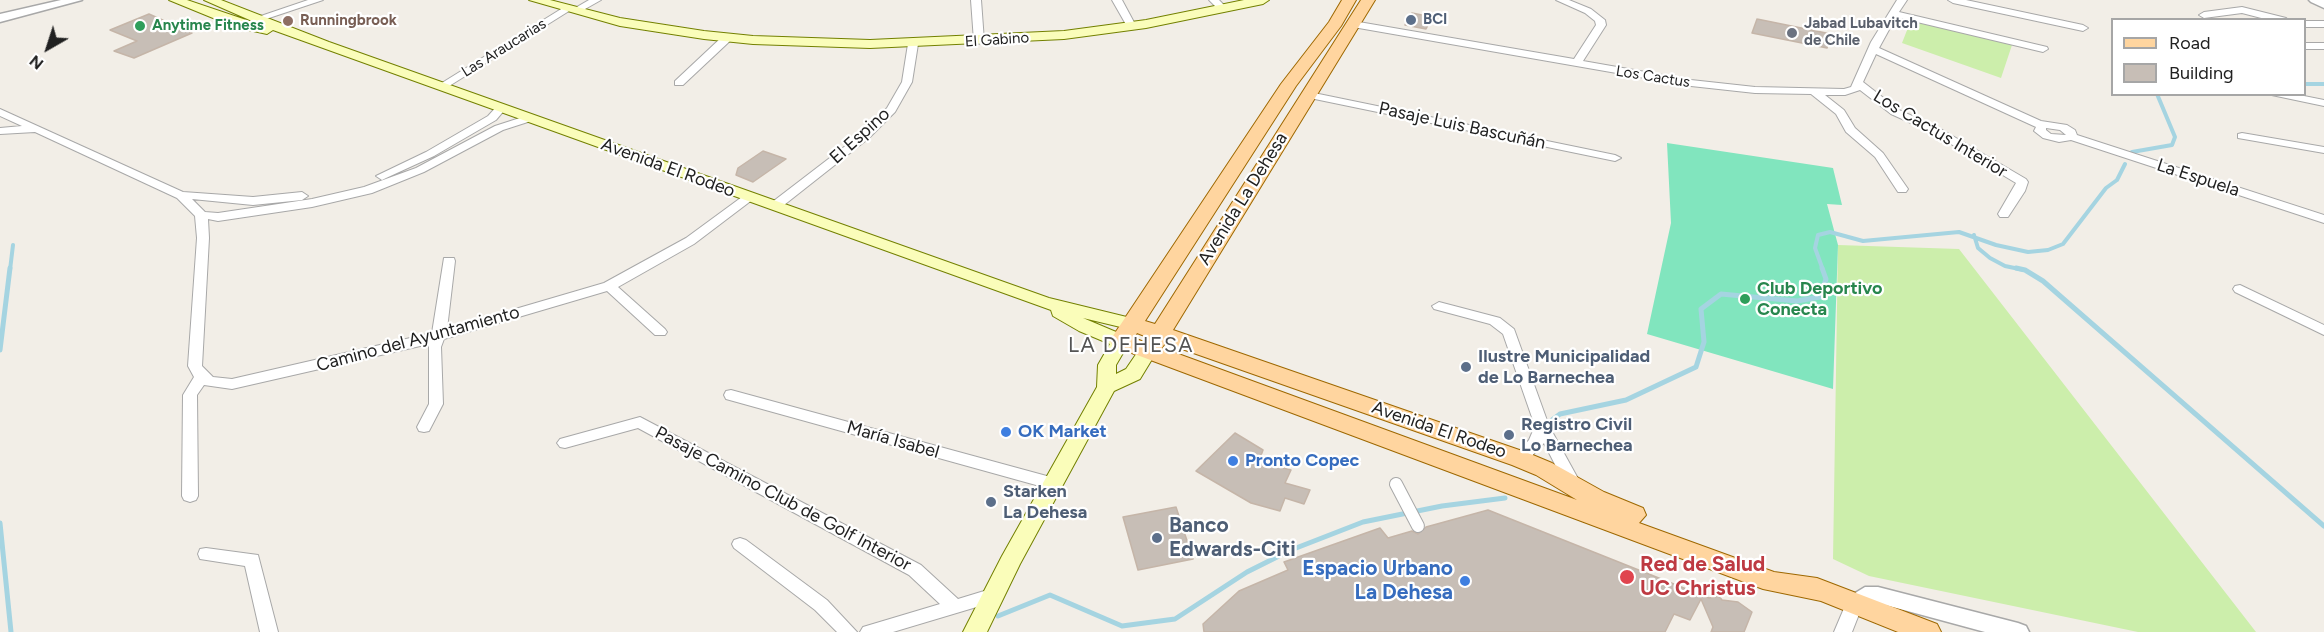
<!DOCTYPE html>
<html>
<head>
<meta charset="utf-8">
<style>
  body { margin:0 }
  #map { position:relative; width:2324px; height:632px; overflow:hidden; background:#f2eee7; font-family:Figtree,sans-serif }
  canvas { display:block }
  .legend { position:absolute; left:2111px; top:18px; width:195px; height:78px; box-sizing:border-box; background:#fff; border:2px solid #a6a6a6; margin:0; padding:8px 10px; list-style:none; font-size:18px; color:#212121 }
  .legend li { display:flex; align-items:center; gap:12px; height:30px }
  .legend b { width:30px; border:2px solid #a6a6a6 }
  .north { position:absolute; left:18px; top:18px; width:60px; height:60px; -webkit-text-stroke:4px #fff; paint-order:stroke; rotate:219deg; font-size:16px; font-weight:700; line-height:24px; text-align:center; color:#212121 }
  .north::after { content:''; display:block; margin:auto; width:21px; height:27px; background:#212121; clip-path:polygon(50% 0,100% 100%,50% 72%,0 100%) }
</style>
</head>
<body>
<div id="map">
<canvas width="2324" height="632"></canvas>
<ul class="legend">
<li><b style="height:8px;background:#ffd59f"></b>Road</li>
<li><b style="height:16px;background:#c7beb6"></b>Building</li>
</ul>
<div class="north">N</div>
</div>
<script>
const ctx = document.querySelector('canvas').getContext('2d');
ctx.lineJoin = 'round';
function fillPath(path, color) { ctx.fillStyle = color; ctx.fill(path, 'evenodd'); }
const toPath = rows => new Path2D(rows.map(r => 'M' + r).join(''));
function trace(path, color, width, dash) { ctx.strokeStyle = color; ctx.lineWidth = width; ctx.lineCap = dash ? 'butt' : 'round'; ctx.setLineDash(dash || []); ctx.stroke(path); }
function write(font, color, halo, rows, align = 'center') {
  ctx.font = font + ' Figtree,sans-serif'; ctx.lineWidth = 4.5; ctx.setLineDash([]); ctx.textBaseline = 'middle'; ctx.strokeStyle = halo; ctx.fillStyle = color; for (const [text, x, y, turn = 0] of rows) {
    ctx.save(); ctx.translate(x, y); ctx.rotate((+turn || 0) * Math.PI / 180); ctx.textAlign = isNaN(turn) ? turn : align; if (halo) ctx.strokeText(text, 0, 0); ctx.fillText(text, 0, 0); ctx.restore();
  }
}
fillPath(toPath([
  [1911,20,2012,45,2001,78,1902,43],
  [1838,245,1959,249,2256,632,2138,632,1869,576,1833,559]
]), '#cceeab');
fillPath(toPath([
  [1667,143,1833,168,1842,205,1827,204,1838,245,1833,389,1647,334,1671,223]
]), '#81e5be');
trace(toPath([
  [2304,84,2324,84],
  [2132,152,2172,145,2175,137,2157,94],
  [1974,235,1978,248,1990,258,2005,266,2024,270],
  [10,270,13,245],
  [1823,270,1815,248,1818,235,1830,232,1863,241,1959,232,1996,245,2028,252,2048,250,2063,244,2106,188,2117,180,2125,164]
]), '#a5d4e1', 4);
trace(toPath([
  [2016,268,2025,270,2043,281,2324,526],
  [0,350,10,268],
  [1552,420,1560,414,1626,400,1696,367,1704,342,1701,309,1721,294,1797,301,1820,297,1826,279,1822,268],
  [0,523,11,632],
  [998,616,1050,595,1122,626,1175,619,1247,572,1291,550,1363,522,1442,506,1505,498]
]), '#a5d4e1', 5);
const building = toPath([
  [1412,13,1432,17,1426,29,1405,25,1412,13],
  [149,14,192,33,134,58,114,51,137,41,110,30,149,14],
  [1757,19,1831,34,1827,48,1752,33,1757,19],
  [763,151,786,159,753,182,736,175,738,168,763,151],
  [1235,433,1263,450,1259,461,1291,470,1285,483,1310,490,1304,504,1285,498,1280,511,1251,503,1196,471,1235,433],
  [1176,507,1193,559,1138,570,1123,517,1176,507],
  [1488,510,1709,598,1719,596,1722,600,1738,602,1752,612,1744,632,1711,632,1713,627,1701,599,1690,620,1674,614,1665,632,1204,632,1203,624,1239,591,1288,570,1284,562,1380,528,1388,538,1412,531,1418,534,1426,527,1488,510]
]);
fillPath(building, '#c7beb6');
trace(building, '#c5b5a8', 1.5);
const pedestrian = toPath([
  [1396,484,1418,526]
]);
const minor = toPath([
  [308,0,323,0,263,20,255,18,308,0],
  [589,0,601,0,578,13,570,11,589,0],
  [971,0,981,0,984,41,979,44,974,41,971,0],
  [1112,0,1122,0,1136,26,1134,28,1128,28,1112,0],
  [1209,0,1219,0,1229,10,1221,12,1209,0],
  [1556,0,1569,0,1591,9,1605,20,1606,25,1583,61,1691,80,1755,87,1844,89,1851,87,1871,42,1897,0,1907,0,1899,12,2047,47,2048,49,2043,52,1896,17,1879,48,2041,121,2067,125,2075,130,2077,135,2324,215,2324,223,2071,140,2059,142,2043,138,2034,131,2036,127,1876,54,1863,82,1899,110,1939,128,2026,179,2028,182,2025,191,2008,217,2000,217,1998,214,2016,183,1931,132,1891,114,1860,90,1845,95,1825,95,1844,110,1855,128,1883,153,1908,189,1906,192,1898,192,1875,157,1846,132,1836,114,1811,94,1755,93,1691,86,1353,27,1348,24,1353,21,1574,59,1596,25,1595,21,1585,13,1556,0],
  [2046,128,2060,130,2066,135,2051,134,2046,130,2046,128],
  [1948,0,1966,0,2083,25,2088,28,2083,31,1953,3,1948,0],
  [566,6,571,9,569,11,446,88,442,89,437,86,566,6],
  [2242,7,2286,18,2288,20,2269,20,2242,13,2204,18,2199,15,2204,12,2242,7],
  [2304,21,2324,21,2324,27,2304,27,2304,21],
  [727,35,732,38,731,40,683,85,675,85,675,81,723,36,727,35],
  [913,41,918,44,912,82,895,112,869,138,779,209,771,209,769,206,771,203,861,134,887,108,902,82,908,44,913,41],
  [2304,43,2324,43,2324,49,2304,49,2304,43],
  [1309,92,1615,155,1621,158,1615,161,1305,97,1304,95,1309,92],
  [2267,94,2294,94,2324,100,2324,106,2267,94],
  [502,104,507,107,496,120,434,156,386,178,382,180,376,176,426,152,488,116,498,105,502,104],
  [0,109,183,192,253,197,302,192,308,196,302,200,253,205,192,199,205,212,218,213,312,199,364,187,416,168,495,126,526,116,534,116,534,120,503,130,424,172,372,193,312,207,218,221,208,219,209,238,202,366,213,377,232,379,432,333,444,258,454,258,455,261,447,329,604,283,686,238,746,194,754,194,756,197,694,244,618,287,665,329,667,332,665,335,655,335,607,291,444,339,441,347,443,404,429,431,424,432,419,431,417,427,429,404,429,344,232,389,204,385,197,395,198,496,196,500,190,502,184,500,182,496,183,395,194,377,188,366,197,238,195,216,177,198,35,132,0,134,0,128,22,126,0,116,0,109],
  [2242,133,2324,147,2324,153,2238,138,2238,134,2242,133],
  [2240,285,2324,325,2324,335,2235,292,2233,289,2235,286,2240,285],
  [1439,302,1500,318,1514,329,1549,426,1581,484,1579,488,1573,490,1567,488,1544,443,1525,463,1515,463,1512,459,1529,440,1535,426,1503,334,1490,324,1434,309,1432,306,1439,302],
  [731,390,1054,478,1060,480,1062,484,1060,488,1054,490,726,399,724,395,726,391,731,390],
  [640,417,921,565,958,599,994,588,1000,590,1002,595,1000,600,893,632,860,632,863,627,940,604,909,575,638,428,565,448,560,447,557,443,560,439,640,417],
  [740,538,746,540,827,600,857,632,837,632,815,610,734,548,732,544,734,540,740,538],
  [206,548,258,555,278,632,260,632,245,566,200,559,198,554,200,549,206,548],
  [1854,597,1860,599,1863,604,1852,632,1834,632,1848,599,1854,597]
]);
const tertiary = toPath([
  [61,0,82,0,0,22,0,14,61,0],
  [2309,0,2324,0,2324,8,2311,2,2309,0],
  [1865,587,1878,587,2018,623,2026,626,2029,632,1985,632,1878,603,1869,603,1854,612,1847,610,1844,604,1847,598,1865,587]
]);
const secondary = toPath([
  [169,0,187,0,261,25,204,0,221,0,329,42,1049,298,1139,320,1142,324,1133,330,1083,318,1128,337,1130,341,1116,365,1116,374,1126,369,1141,347,1148,345,1155,347,1157,351,1140,379,1114,391,1020,564,987,632,963,632,1002,556,1097,387,1098,365,1110,344,1079,331,1053,316,1051,310,273,30,267,34,235,27,169,0],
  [529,0,550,0,620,18,704,31,753,36,870,40,1064,31,1146,20,1244,0,1269,0,1263,4,1146,28,1064,39,870,48,753,44,704,39,620,26,529,0]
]);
const primary = toPath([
  [1342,0,1356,0,1341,26,1296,86,1145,321,1155,324,1361,0,1375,0,1173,330,1528,453,1552,463,1604,492,1643,508,1646,515,1639,523,1774,572,1817,578,1937,624,1941,632,1898,632,1821,601,1763,589,1113,346,1110,341,1113,336,1281,84,1329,22,1342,0],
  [1137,333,1147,337,1144,342,1134,338,1137,333],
  [1165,343,1512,465,1536,475,1577,500,1162,348,1165,343]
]);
trace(pedestrian, '#a8a8a8', 14);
trace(minor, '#a8a8a8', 2);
trace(tertiary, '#a8a8a8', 3);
trace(secondary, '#738000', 2);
trace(primary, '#9e6800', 2);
trace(pedestrian, '#fff', 12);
fillPath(minor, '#fff');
fillPath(tertiary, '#fff');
fillPath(secondary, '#fafdba');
fillPath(primary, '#ffd59f');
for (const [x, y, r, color] of [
  [1411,20,6,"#5c6f8a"],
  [288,21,6,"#8d6e63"],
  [140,26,6,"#2e9e5b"],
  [1792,33,6,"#6b7280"],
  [1745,299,6,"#2e9e5b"],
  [1466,367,6,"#5c6f8a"],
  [1006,432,6,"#3f7fe0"],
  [1509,435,6,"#5c6f8a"],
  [1233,461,6,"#3f7fe0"],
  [991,502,6,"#5c6f8a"],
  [1157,538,6,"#5c6f8a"],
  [1627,577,8,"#e0444e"],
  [1465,581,6,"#3f7fe0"]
]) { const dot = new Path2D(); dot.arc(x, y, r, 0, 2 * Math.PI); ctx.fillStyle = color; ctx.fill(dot); trace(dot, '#fff', 2); }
write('bold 15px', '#4e5e75', '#fff', [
  ["BCI",1423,20]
], 'left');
write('bold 15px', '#785e54', '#fff', [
  ["Runningbrook",300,21]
], 'left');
write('bold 15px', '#5b616d', '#fff', [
  ["Jabad Lubavitch",1804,24],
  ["de Chile",1804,41]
], 'left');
write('bold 15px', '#27864d', '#fff', [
  ["Anytime Fitness",152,26]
], 'left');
write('15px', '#212121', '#fff', [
  ["El Gabino",997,40,-4],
  ["Las Araucarias",504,48,-32],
  ["Los Cactus",1653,77,9]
]);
write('18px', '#212121', '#fff', [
  ["Pasaje Luis Bascuñán",1462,126,12],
  ["Los Cactus Interior",1940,134,31],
  ["El Espino",860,136,-42],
  ["Avenida El Rodeo",668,168,20],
  ["La Espuela",2198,178,18],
  ["Avenida La Dehesa",1243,199,-58],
  ["Camino del Ayuntamiento",418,339,-15],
  ["Avenida El Rodeo",1439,430,19],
  ["María Isabel",893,440,16],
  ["Pasaje Camino Club de Golf Interior",783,499,28]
]);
write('bold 18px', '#27864d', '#fff', [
  ["Club Deportivo",1757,289],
  ["Conecta",1757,310]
], 'left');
write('bold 18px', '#4e5e75', '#fff', [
  ["Ilustre Municipalidad",1478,357],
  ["de Lo Barnechea",1478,378],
  ["Registro Civil",1521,425],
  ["Lo Barnechea",1521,446],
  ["Starken",1003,492],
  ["La Dehesa",1003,513]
], 'left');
write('bold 18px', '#366cbe', '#fff', [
  ["OK Market",1018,432],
  ["Pronto Copec",1245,461]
], 'left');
ctx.letterSpacing = '1.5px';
write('21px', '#545454', '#fff', [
  ["LA DEHESA",1131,346]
]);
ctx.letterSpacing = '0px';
write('bold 21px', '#4e5e75', '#fff', [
  ["Banco",1169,526],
  ["Edwards-Citi",1169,550]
], 'left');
write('bold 21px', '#be3a42', '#fff', [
  ["Red de Salud",1640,565],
  ["UC Christus",1640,589]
], 'left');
write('bold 21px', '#366cbe', '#fff', [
  ["Espacio Urbano",1453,569],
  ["La Dehesa",1453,593]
], 'right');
</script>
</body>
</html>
